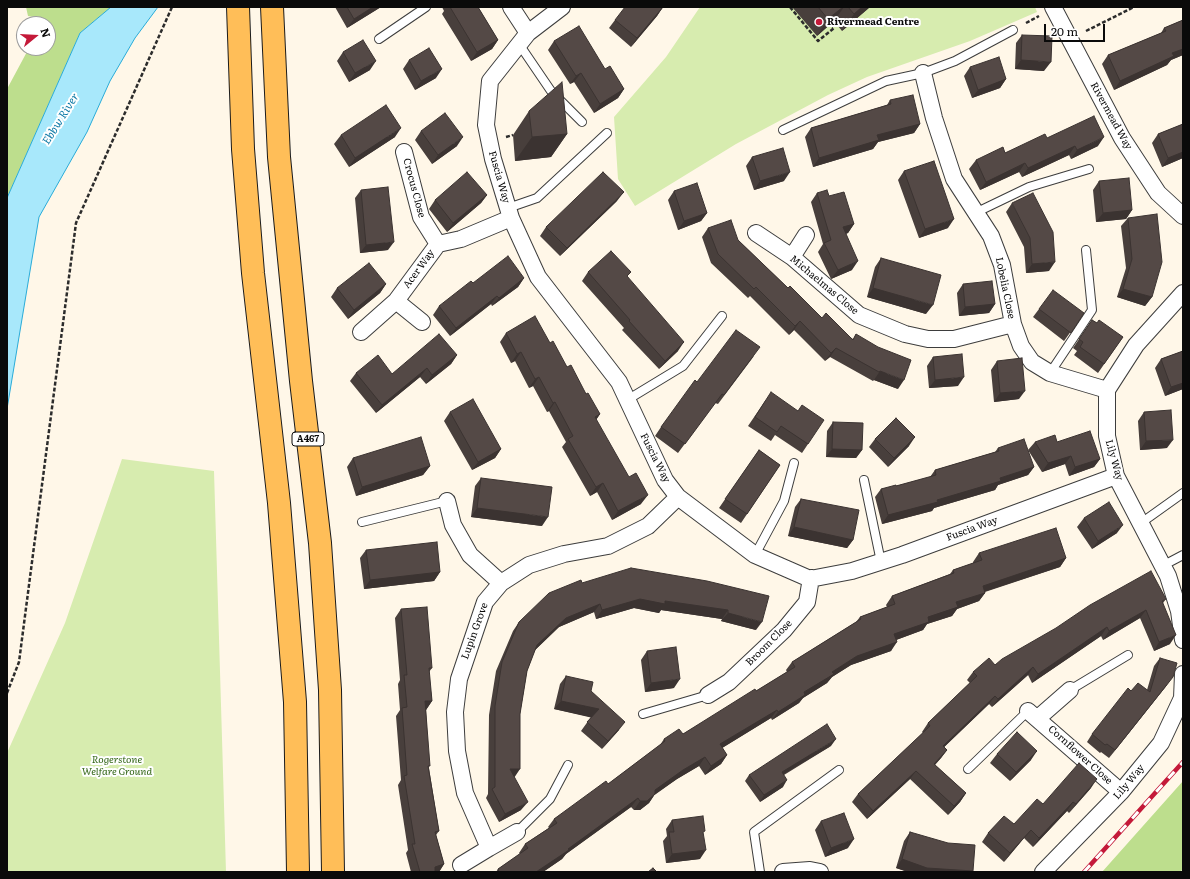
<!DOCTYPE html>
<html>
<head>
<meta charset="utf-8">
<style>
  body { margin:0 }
  #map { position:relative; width:1190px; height:879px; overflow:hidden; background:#fff7e8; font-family:Literata,serif }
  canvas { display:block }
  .frame { position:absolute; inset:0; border:8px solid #0a0a0a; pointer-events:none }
  .north { position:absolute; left:16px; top:16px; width:40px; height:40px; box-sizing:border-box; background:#fff; border:1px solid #9d9d9d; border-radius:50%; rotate:72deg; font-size:11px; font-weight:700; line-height:16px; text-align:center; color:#0a0a0a }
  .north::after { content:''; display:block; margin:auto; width:14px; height:18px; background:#c41939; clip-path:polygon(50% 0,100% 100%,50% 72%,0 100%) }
  .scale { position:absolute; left:1044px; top:24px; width:61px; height:18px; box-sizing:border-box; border:2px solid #0a0a0a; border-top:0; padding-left:5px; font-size:12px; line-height:14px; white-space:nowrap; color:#0a0a0a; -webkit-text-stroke:3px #fff; paint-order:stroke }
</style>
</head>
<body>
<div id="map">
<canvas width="1190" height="879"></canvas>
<div class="frame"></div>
<div class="north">N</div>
<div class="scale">20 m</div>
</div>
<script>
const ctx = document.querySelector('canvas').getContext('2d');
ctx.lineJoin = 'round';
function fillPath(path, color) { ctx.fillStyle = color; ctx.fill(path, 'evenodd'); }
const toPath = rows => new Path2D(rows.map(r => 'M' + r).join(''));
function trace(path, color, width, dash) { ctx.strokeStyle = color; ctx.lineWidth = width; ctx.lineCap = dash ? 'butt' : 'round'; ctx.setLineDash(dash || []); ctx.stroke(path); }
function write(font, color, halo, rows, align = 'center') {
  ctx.font = font + ' Literata,serif'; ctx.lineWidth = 4; ctx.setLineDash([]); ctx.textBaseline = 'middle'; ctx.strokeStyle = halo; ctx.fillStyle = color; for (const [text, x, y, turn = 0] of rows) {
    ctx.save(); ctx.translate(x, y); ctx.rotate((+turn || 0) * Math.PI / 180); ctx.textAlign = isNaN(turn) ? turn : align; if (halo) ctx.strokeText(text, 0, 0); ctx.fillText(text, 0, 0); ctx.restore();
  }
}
fillPath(toPath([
  [700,7,1035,7,1037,12,970,41,867,77,828,95,736,144,635,206,618,179,614,117,666,57],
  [122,459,214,471,226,872,7,872,7,753,65,623]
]), '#d7ecaf');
fillPath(toPath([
  [26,7,111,7,80,33,7,198,7,89,29,48,48,48,48,24,43,24,45,19,28,16],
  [1183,781,1183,869,1180,872,1102,872]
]), '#bdde8d');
const water = toPath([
  [111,7,158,7,135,38,110,81,87,132,39,217,7,409,7,198,80,33,111,7]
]);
fillPath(water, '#a8e8fb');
trace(water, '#29abd8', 1);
const lane = toPath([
  [379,39,426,7],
  [519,44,551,91,582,122],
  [783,130,886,81,923,73,955,61,1013,30],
  [508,208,537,198,607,133],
  [975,213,1029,187,1089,169],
  [1050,373,1092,310,1086,250],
  [627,400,683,366,722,316],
  [864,480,881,562],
  [362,522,447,501],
  [1141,523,1183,493],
  [755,555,784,501,794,463],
  [1164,565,1183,555],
  [1070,690,1128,655],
  [643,714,708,695],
  [968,769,1028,711],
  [517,832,550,799,568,765],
  [760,872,754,832,839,770]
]);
const street = toPath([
  [511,7,528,33],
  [562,7,528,33,490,81,486,125,493,159,511,218,538,277,619,382,665,480,678,497,755,555,810,579,852,571,902,555,1116,476],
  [1053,7,1122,138,1158,193,1183,216],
  [923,73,934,118,954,179,991,236,1002,265,1013,324,1021,346,1032,362,1050,373,1107,390],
  [404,152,421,217,438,244],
  [756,233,792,257,859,315,905,334,928,339,954,339,1013,324],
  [792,257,806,235],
  [1183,293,1136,345,1107,390,1107,436,1116,476,1168,576,1179,611,1183,640],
  [396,301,422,322],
  [361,332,396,301,438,244,461,239,511,218],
  [447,501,453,525,470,555,501,583],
  [708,695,729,682,784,630,807,602,811,578],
  [1028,711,1121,792],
  [1038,718,1070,690],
  [517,832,489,848,465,793,457,751,455,712,459,679,485,602,501,583,529,565,564,554,608,546,648,526,678,497],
  [461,865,489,848],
  [783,872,810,870,820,872],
  [1043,872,1121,792,1161,743,1182,698,1183,674]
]);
const primary = toPath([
  [238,7,243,149,253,273,279,503,295,702,298,872],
  [272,7,279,157,301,381,320,543,330,690,333,872]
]);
trace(lane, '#3d3d3d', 10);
trace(street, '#3d3d3d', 18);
trace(primary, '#1b1b1b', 24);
trace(toPath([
  [790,7,818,41,834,28,831,24],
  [1026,23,1039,16],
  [1086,31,1134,7],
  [506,137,513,135],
  [7,693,19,662,76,223,172,7]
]), '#2c2c2c', 2.5, [4, 2]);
trace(lane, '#fff', 8);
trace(street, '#fff', 16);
trace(primary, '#ffbe58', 22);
const rail = toPath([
  [1084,872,1183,762]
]);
trace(rail, '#c41939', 4.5);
trace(rail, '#fff', 3, [9]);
fillPath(toPath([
  [335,7,381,7,347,28],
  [442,7,478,7,498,40,492,49,471,61,442,14,444,11],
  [663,7,657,16,631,47,609,28,615,20],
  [792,7,870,7,842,31,834,21,817,36],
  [1183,20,1183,55,1171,60,1167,65,1114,90,1102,64,1108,55,1161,33,1164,28],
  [1022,35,1044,71,1015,69,1016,43],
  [554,41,605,69,624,89,618,98,594,113,574,82,570,84,548,50],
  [343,52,370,70,349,82,337,61],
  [409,60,436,78,415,90,403,69],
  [970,67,1006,79,1000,88,972,98,964,76],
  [890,100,920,124,914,133,878,142,873,149,813,167,805,137,811,128,887,105],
  [529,111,567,134,551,157,515,161,513,135],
  [1183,124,1183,158,1162,167,1152,143,1158,134],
  [421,131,457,146,432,164,415,140],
  [341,135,395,137,349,167,334,144],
  [1047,138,1098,146,1071,159,1069,155,1022,177,1019,172,980,190,969,169,976,160,1005,153],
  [752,157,784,181,754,190,746,166],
  [904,171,948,228,919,238,898,180],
  [1099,181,1132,210,1126,219,1096,222,1093,190],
  [361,190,388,250,360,253,355,198],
  [674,191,707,213,701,221,678,230,668,200],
  [817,193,829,196,854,224,848,233,846,234,852,270,831,279,818,252,823,244,811,202],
  [487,195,481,203,447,232,429,209,435,200],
  [617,201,560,256,540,236,546,227],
  [1012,203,1049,271,1026,273,1024,247,1006,212],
  [1128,218,1152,297,1145,306,1117,297,1126,268,1121,226],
  [708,228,738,240,788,288,822,318,853,339,856,334,898,389,874,380,873,381,830,357,825,361,794,330,789,335,750,296,748,298,711,263,702,237],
  [881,258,926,314,867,297,875,267],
  [588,272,627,277,678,351,659,369,622,330,624,328,582,281],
  [524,278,518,287,492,306,491,304,450,336,433,315,439,306],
  [386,284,380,293,348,319,331,297,337,288],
  [963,284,995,304,989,313,959,316,957,293],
  [1039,309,1084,313,1064,341,1033,317],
  [1092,320,1097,323,1123,337,1098,373,1074,355,1077,351,1073,348],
  [506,333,550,343,586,394,600,414,596,420,641,504,612,520,597,492,590,496,562,447,566,442,549,411,547,412,533,386,529,388,515,361,511,363,500,342],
  [1183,351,1183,389,1165,396,1155,368,1161,359],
  [457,355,451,364,426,384,420,377,376,413,350,381,356,373,392,374],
  [754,356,718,404,715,403,678,453,655,436,661,427,697,382],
  [933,357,958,386,929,388,927,366],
  [997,361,1019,399,994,402,991,370],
  [765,401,798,411,808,444,802,453,775,435,771,441,748,426],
  [450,412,501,449,495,458,472,470,444,421],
  [1144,412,1167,448,1140,450,1138,421],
  [833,422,862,450,856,458,826,457,827,431],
  [875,439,909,446,888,467,869,447],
  [1035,442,1057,442,1100,459,1094,467,1069,476,1065,464,1042,472,1028,450],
  [998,448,1034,467,1028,475,998,485,995,490,934,508,932,511,882,524,875,497,881,489,896,486,930,477,935,470,995,452],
  [759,450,780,465,741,523,719,508],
  [353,458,430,466,423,475,356,496,347,467],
  [481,478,542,526,471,517,475,486],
  [801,499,853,540,847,548,788,536,795,507],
  [1084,518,1117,533,1092,549,1077,527],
  [366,550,440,572,434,581,364,589,360,558],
  [979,553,1066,558,1060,567,985,592,985,593,979,601,957,609,952,616,927,624,923,630,896,640,891,651,851,665,832,677,827,683,803,698,799,703,772,720,771,718,722,748,727,755,721,764,705,775,699,766,677,779,655,794,649,803,640,810,634,810,631,807,566,854,562,859,543,872,496,872,498,869,520,854,519,853,525,844,549,828,548,827,554,819,608,784,660,745,664,739,683,734,756,691,787,672,786,670,792,662,856,622,860,617,887,607,886,605,892,596,950,574,953,570,973,563,973,562],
  [707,581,756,630,721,621,722,619,661,610,659,613,634,608,596,619,594,612,559,627,535,650,527,671,520,714,514,777,521,810,499,822,486,798,488,794,489,715,496,671,513,631,519,622,582,583],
  [1166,599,1163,603,1170,644,1154,651,1140,618,1103,640,1101,636,1032,683,1028,675,992,707,989,704,944,747,947,750,941,758,935,765,966,793,960,802,948,815,910,779,867,819,852,802,858,794,923,733,922,732,928,723,970,683,967,680,973,672,995,665],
  [401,609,432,668,429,672,432,701,426,710,429,768,439,831,436,835,444,864,439,872,411,872,406,853,408,850,398,785,401,780,396,716,400,710,398,684,400,680,395,618],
  [647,651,674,688,645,692,641,660],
  [1160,658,1167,685,1109,758,1101,752,1100,753,1087,742,1092,734,1131,691,1147,690,1154,666],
  [566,676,591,691,619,730,602,749,581,731,591,717,554,709,560,684],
  [831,746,784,775,783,787,760,802,745,781,749,775],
  [997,754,1031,760,1010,781,990,763],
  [1091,788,1069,813,1067,811,1033,847,1024,838,1004,862,982,842,988,833,1014,824,1043,804],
  [672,820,703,834,700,859,666,863,663,841,667,836,666,829],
  [821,821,848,848,825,857,815,830],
  [910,832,973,871,973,872,908,872,896,868,904,841]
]), '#483f3c');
fillPath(toPath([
  [373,7,381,7,347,28,354,19],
  [663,7,657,16,631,47,637,38],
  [843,7,844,7,834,21,817,36,828,19],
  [862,7,870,7,842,31,854,14],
  [498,40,492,49,471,61,477,52],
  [1183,49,1183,55,1171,60,1167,65,1114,90,1120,81,1172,53],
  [1021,60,1051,62,1044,71,1015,69],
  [376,61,370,70,349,82,355,73],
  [442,69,436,78,415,90,421,81],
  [581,73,574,82,570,84,576,76],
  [1006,79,1000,88,972,98,978,90],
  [624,89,618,98,594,113,600,104],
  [920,124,914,133,878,142,873,149,813,167,819,158,877,135],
  [401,128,395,137,349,167,355,158],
  [567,134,551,157,515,161,532,137],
  [463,137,457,146,432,164,438,155],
  [1104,137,1098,146,1071,159,1077,150],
  [1075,146,1069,155,1022,177,1028,168],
  [1183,152,1183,158,1162,167,1168,158],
  [1025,163,1019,172,980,190,986,182],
  [790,172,784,181,754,190,760,181],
  [624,192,617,201,560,256,567,248],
  [487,195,481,203,447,232,453,223],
  [1132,210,1126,219,1096,222,1103,213],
  [707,213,701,221,678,230,684,221],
  [954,219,948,228,919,238,925,229],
  [854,224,848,233,837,236,843,227],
  [394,242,388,250,360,253,366,245],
  [858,261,852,270,831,279,838,270],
  [1055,262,1049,271,1026,273,1032,264],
  [524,278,518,287,492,306,499,298],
  [386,284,380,293,348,319,354,310],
  [873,288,933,305,926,314,867,297],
  [1123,289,1152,297,1145,306,1117,297],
  [497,296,491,304,450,336,456,328],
  [995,304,989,313,959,316,965,307],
  [800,321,794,330,789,335,795,326],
  [684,342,678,351,659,369,665,361],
  [836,348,830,357,825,361,831,353],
  [521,352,515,361,511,363,517,354],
  [457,355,451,364,426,384,432,375],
  [427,368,420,377,376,413,382,405],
  [880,371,904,380,898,389,874,380],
  [539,377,533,386,529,388,535,379],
  [964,377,958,386,929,388,935,380],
  [1183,383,1183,389,1165,396,1171,387],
  [1025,391,1019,399,994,402,1000,393],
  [555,402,549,411,547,412,553,403],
  [600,414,594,423,595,417],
  [915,437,909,446,888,467,894,458],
  [1173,440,1167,448,1140,450,1146,441],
  [501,449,495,458,472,470,478,462],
  [832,449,862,450,856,458,826,457],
  [1071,456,1065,464,1042,472,1048,463],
  [1100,459,1094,467,1069,476,1075,467],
  [430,466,423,475,356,496,362,487],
  [1034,467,1028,475,998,485,995,490,934,508,932,511,882,524,888,515,937,500,1000,478],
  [603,483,597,492,590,496,596,487],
  [648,495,641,504,612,520,618,511],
  [477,508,548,517,542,526,471,517],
  [1123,525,1117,533,1092,549,1098,541],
  [794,527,853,540,847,548,788,536],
  [1066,558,1060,567,977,594,983,586],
  [440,572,434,581,364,589,370,580],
  [985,593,979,601,957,609,952,616,927,624,923,630,888,643,894,634,956,602],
  [640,599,665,601,728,610,722,619,661,610,659,613,634,608,596,619,602,610],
  [600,604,594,612,559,627,531,654,537,645,566,618],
  [1146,610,1140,618,1103,640,1109,631],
  [728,613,762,622,756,630,721,621],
  [1107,627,1101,636,1032,683,1038,674],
  [1176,635,1170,644,1154,651,1159,642],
  [897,642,891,651,851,665,832,677,827,683,803,698,799,703,772,720,778,712,832,672,857,656],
  [1033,667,1028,675,992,707,998,699],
  [1173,677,1167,685,1109,758,1115,750],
  [680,679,674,688,645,692,651,683],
  [995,696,989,704,937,754,943,746],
  [425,701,432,701,426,710],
  [561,701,599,709,593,718,554,709],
  [777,710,771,718,714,753,720,744],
  [625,722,619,730,602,749,608,741],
  [836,739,831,746,777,778,782,772],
  [947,750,941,758,928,772,934,764],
  [1037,751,1031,760,1010,781,1016,772],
  [727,755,721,764,705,775,711,766],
  [705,757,699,766,677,779,649,799,655,790,683,770],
  [510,769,520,769,514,778],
  [916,771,910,779,867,819,873,811],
  [1097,779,1091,788,1069,813,1076,804],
  [787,780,783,787,760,802,764,795],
  [966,793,960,802,948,815,954,806],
  [655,794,649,803,640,810,634,810,640,801],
  [638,798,631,807,566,854,562,859,543,872,536,872],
  [528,802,521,810,499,822,505,814],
  [1073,802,1067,811,1033,847,1039,838],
  [1031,830,1024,838,1004,862,1010,853],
  [854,839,848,848,825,857,831,848],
  [706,850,700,859,666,863,672,854],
  [902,859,973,871,973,872,908,872,896,868],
  [444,864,439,872,431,872,435,867]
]), '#3b3331');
const building = toPath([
  [347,7,373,7,354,19,347,7],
  [450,7,478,7,498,40,477,52,450,7],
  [625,7,663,7,637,38,615,20,625,7],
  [818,7,843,7,828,19,818,7],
  [848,7,862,7,854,14,848,7],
  [1183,20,1183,49,1172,53,1174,56,1120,81,1108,55,1166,31,1164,28,1183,20],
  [579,26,605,69,610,66,624,89,600,104,581,73,576,76,554,41,579,26],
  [1022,35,1052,36,1051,62,1021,60,1022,35],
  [363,40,376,61,355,73,343,52,363,40],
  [429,48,442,69,421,81,409,60,429,48],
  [999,57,1006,79,978,90,970,67,999,57],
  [562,82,567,134,532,137,529,111,562,82],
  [913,95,920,124,877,135,879,140,819,158,811,128,891,104,890,100,913,95],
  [386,105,401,128,355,158,341,135,386,105],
  [445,113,463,137,438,155,421,131,445,113],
  [1094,116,1104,137,1077,150,1075,146,1028,168,1025,163,986,182,976,160,1003,147,1005,153,1045,134,1047,138,1094,116],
  [1183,124,1183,152,1168,158,1158,134,1183,124],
  [783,148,790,172,760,181,752,157,783,148],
  [934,161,954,219,925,229,904,171,934,161],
  [467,172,487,195,453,223,435,200,467,172],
  [603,172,624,192,567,248,546,227,603,172],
  [1129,178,1132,210,1103,213,1099,181,1129,178],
  [697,183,707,213,684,221,674,191,697,183],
  [388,187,394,242,366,245,361,190,388,187],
  [827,190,829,196,844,192,854,224,843,227,858,261,838,270,824,243,831,240,817,193,827,190],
  [1033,193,1053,232,1055,262,1032,264,1030,238,1012,203,1033,193],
  [1157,214,1162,262,1152,297,1123,289,1132,259,1128,218,1157,214],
  [731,220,738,240,788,288,790,286,822,318,826,313,853,340,856,334,878,347,911,360,904,380,880,371,879,372,836,348,831,353,800,321,795,326,756,287,754,289,718,254,708,228,731,220],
  [611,251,631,272,627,276,684,342,665,361,629,321,630,320,588,272,611,251],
  [508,256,524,278,499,298,497,296,456,328,439,306,471,281,473,283,508,256],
  [881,258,941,275,933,305,873,288,881,258],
  [369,263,386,284,354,310,337,288,369,263],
  [992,281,995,304,965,307,963,284,992,281],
  [1053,290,1084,313,1071,333,1039,309,1053,290],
  [535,316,550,343,553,341,567,367,571,365,586,394,588,393,600,414,595,417,629,477,636,473,648,495,618,511,603,483,596,487,568,439,573,436,555,402,553,403,539,377,535,379,521,352,517,354,506,333,535,316],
  [1092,320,1097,323,1099,320,1123,337,1104,364,1080,347,1083,342,1079,339,1092,320],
  [736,330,760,347,724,395,722,394,685,444,661,427,695,380,697,382,736,330],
  [439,334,457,355,432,375,427,368,382,405,356,373,378,355,392,374,439,334],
  [1183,351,1183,383,1171,387,1161,359,1183,351],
  [962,354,964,377,935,380,933,357,962,354],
  [1022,358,1025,391,1000,393,997,361,1022,358],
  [771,392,798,411,802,405,824,420,808,444,781,426,777,432,755,417,771,392],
  [473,399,501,449,478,462,450,412,473,399],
  [1171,410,1173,440,1146,441,1144,412,1171,410],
  [896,418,915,437,894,458,875,439,896,418],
  [833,422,863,423,862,450,832,449,833,422],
  [1090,431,1100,459,1075,467,1071,456,1048,463,1035,442,1055,435,1057,442,1090,431],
  [421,437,430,466,362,487,353,458,421,437],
  [1024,439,1034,467,1000,478,1001,481,937,500,938,502,888,515,881,489,896,485,896,486,936,475,935,470,999,451,998,448,1024,439],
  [759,450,780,465,747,514,725,499,759,450],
  [481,478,552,487,548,517,477,508,481,478],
  [801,499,859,510,853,540,794,527,801,499],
  [1109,502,1123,525,1098,541,1084,518,1109,502],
  [1056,528,1066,558,983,586,985,593,956,602,958,607,928,617,929,622,894,634,897,642,857,656,832,672,834,674,804,692,805,695,778,712,777,710,720,744,727,755,711,766,705,757,683,770,655,790,655,794,647,801,640,801,638,798,568,849,569,850,536,872,499,872,498,869,528,848,525,844,557,823,554,819,606,781,608,784,665,741,664,739,679,729,683,734,755,689,756,691,795,667,792,662,861,619,860,617,895,604,892,596,954,573,953,570,982,560,979,553,1056,528],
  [437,542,440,572,370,580,366,550,437,542],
  [631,568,707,581,769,596,762,622,728,613,728,610,665,601,665,604,640,599,602,610,600,604,566,618,537,645,527,671,520,714,520,769,510,769,528,802,505,814,492,789,495,787,495,706,502,662,519,622,549,593,581,580,582,583,631,568],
  [1151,571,1166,599,1162,601,1176,635,1159,642,1146,610,1109,631,1107,627,1038,674,1033,667,998,699,995,696,943,746,947,750,934,764,966,793,954,806,916,771,873,811,858,794,930,726,928,723,977,676,973,672,989,658,995,665,1002,659,1056,628,1090,605,1151,571],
  [427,607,432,668,429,668,432,701,425,701,430,766,428,766,439,831,435,832,444,864,435,867,435,872,420,872,412,844,415,844,404,776,407,775,402,708,407,707,404,675,407,675,401,609,427,607],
  [676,647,680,679,651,683,647,651,676,647],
  [1160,658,1177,663,1173,677,1115,750,1107,744,1105,745,1092,734,1128,688,1131,691,1138,683,1150,692,1160,658],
  [566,676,593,682,591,691,625,722,608,741,587,722,599,709,561,701,566,676],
  [827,724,836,739,782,772,787,780,764,795,749,775,827,724],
  [1017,732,1037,751,1016,772,997,754,1017,732],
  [1079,763,1097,779,1076,804,1073,802,1039,838,1031,830,1010,853,988,833,1004,816,1014,824,1037,799,1043,804,1079,763],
  [844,813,854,839,831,848,821,821,844,813],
  [703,816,705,831,703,832,706,850,672,854,669,832,674,832,672,820,703,816],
  [910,832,948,843,975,845,973,871,927,868,902,859,910,832],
  [653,868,657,872,648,872,653,868]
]);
fillPath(building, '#544946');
trace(building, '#3b3331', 1);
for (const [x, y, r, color] of [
  [819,22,4,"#c41939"]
]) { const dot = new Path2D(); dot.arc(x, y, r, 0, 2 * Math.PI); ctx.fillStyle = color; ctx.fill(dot); trace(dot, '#fff', 1.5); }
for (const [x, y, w] of [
  [308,439,32]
]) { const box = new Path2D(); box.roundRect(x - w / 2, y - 7, w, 14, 3); ctx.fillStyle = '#fff'; ctx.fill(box); trace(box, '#0a0a0a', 1); }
write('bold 9px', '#0a0a0a', null, [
  ["A467",308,439]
]);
write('bold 10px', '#0a0a0a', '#fff', [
  ["Rivermead Centre",827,22]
], 'left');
write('10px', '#0a0a0a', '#fff', [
  ["Rivermead Way",1111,116,61],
  ["Fuscia Way",499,177,74],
  ["Crocus Close",414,188,75],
  ["Acer Way",419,269,-54],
  ["Michaelmas Close",824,285,40],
  ["Lobelia Close",1005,288,78],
  ["Fuscia Way",655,458,63],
  ["Lily Way",1114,460,74],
  ["Fuscia Way",972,529,-20],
  ["Lupin Grove",475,631,-70],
  ["Broom Close",769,643,-45],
  ["Cornflower Close",1080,755,42],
  ["Lily Way",1129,782,-50]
]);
write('italic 10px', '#336617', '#fff', [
  ["Rogerstone",117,760],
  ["Welfare Ground",117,772]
]);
write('italic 11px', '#0b78a5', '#fff', [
  ["Ebbw River",61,119,-58]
]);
</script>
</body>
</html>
